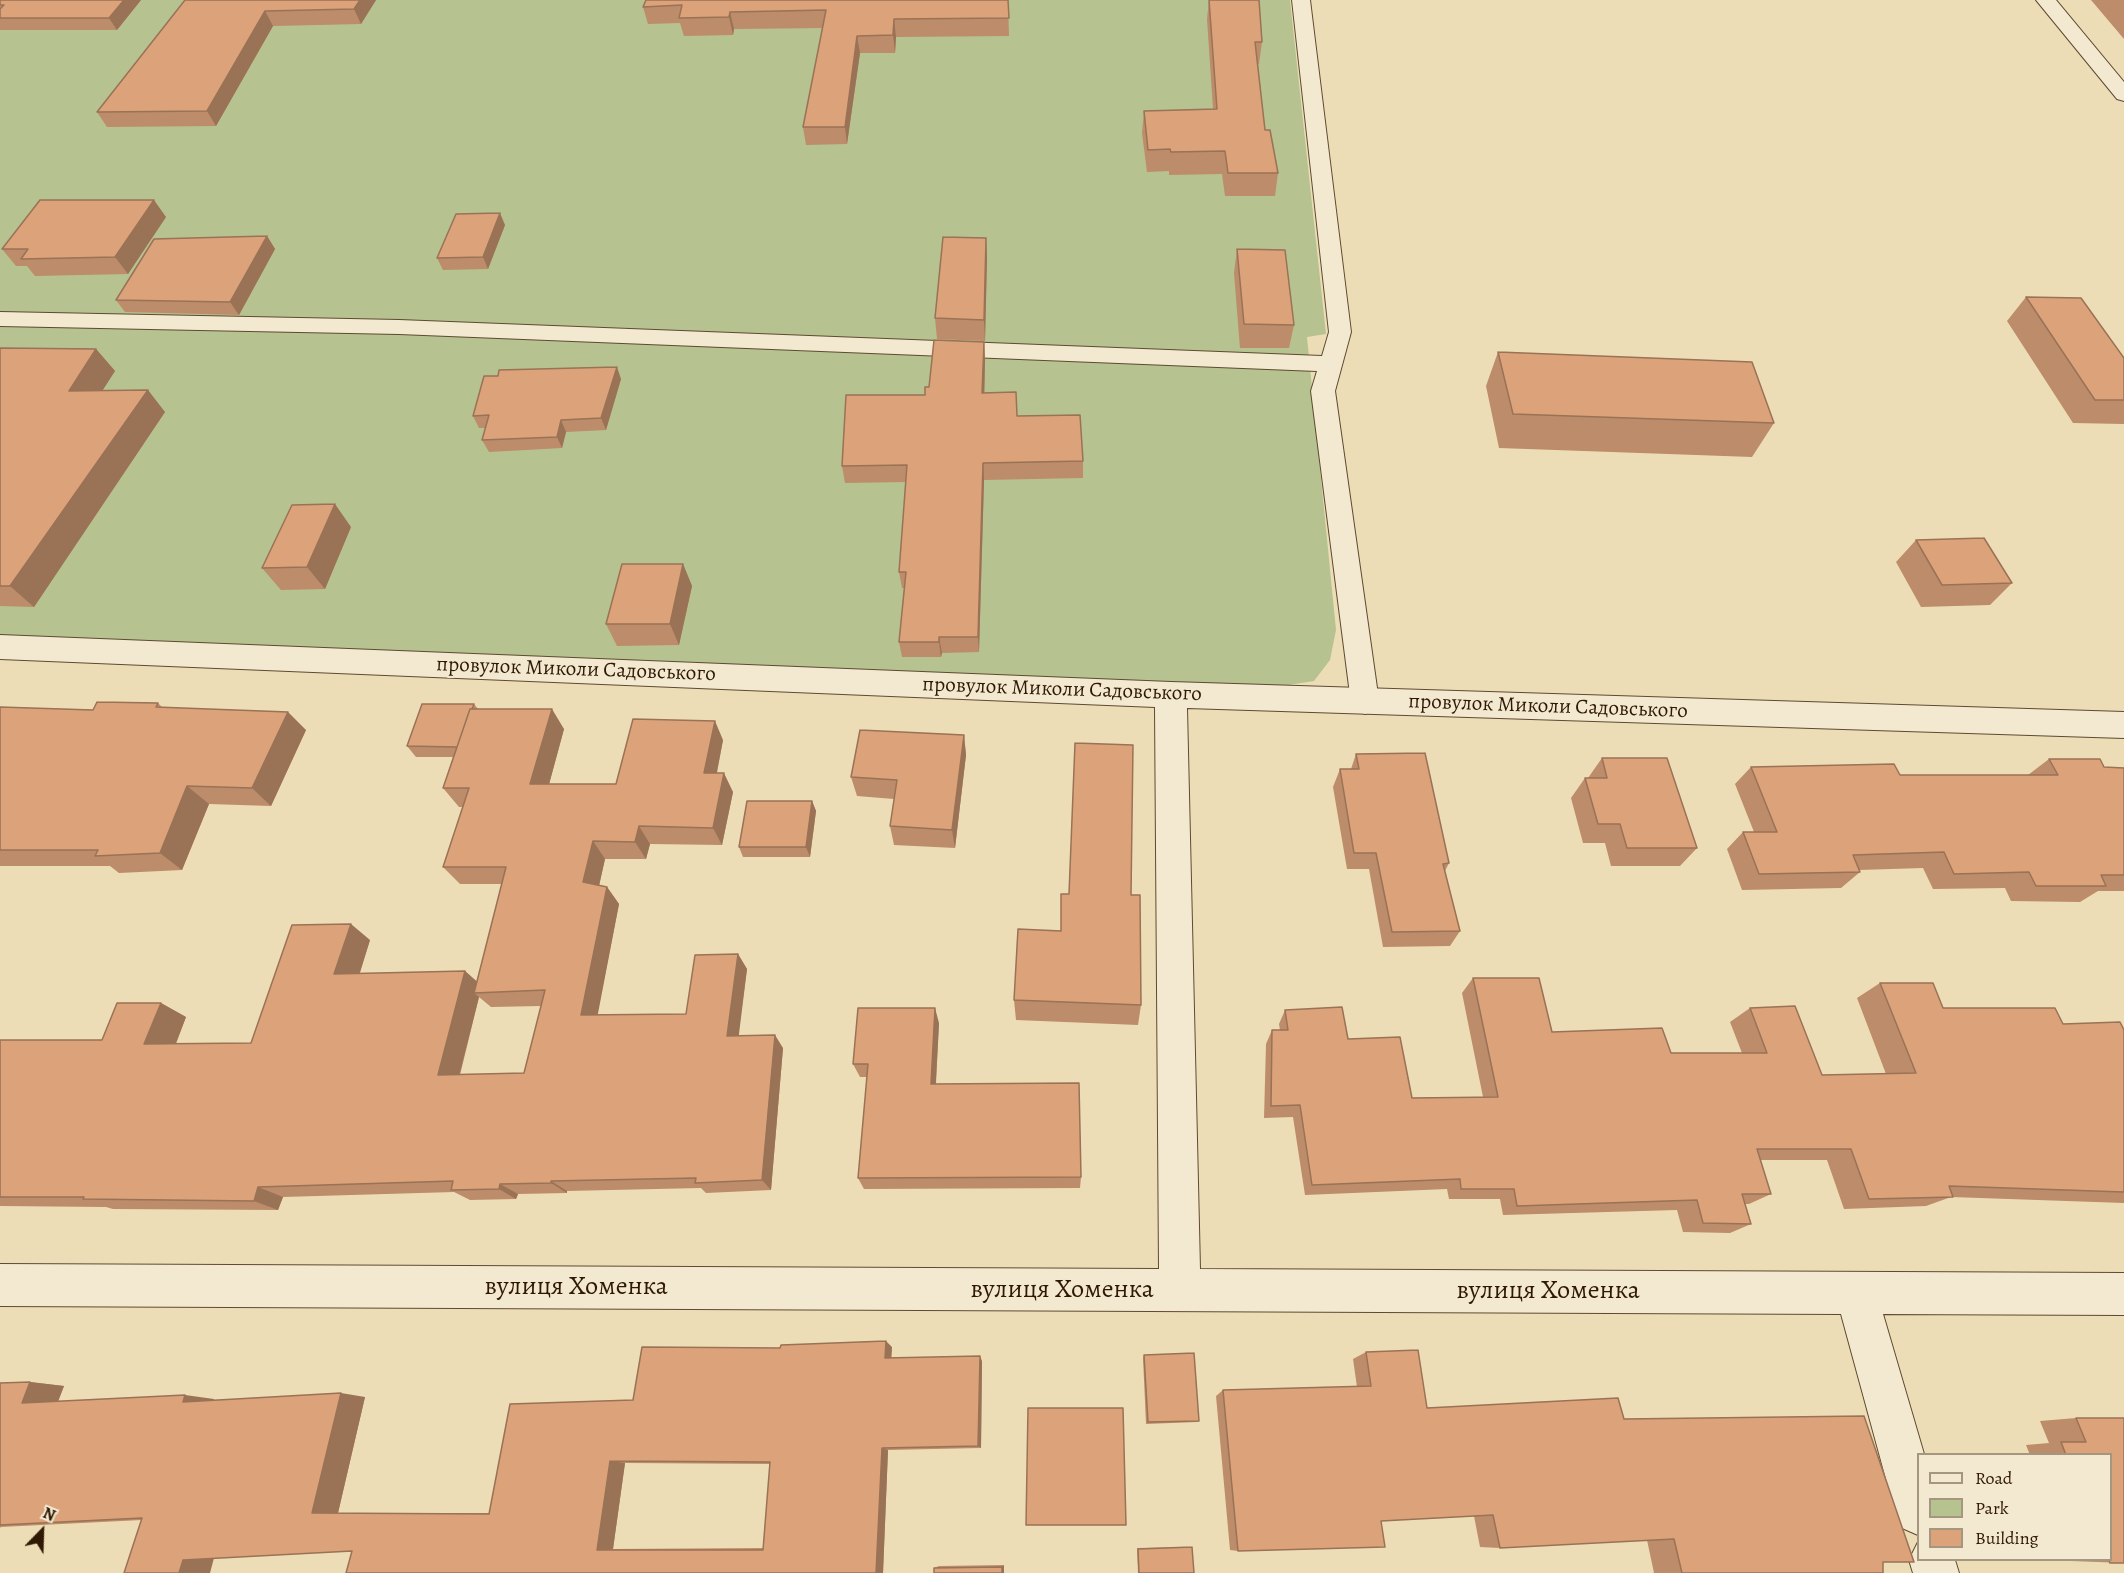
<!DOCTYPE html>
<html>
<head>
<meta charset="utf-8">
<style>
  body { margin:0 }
  #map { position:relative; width:2124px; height:1573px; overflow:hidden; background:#edddb6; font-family:Alegreya,serif }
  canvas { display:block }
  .legend { position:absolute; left:1917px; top:1453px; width:195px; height:108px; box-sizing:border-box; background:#f3e9d0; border:2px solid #a5967f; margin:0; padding:8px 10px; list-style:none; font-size:18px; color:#2f1905 }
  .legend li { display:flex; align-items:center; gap:12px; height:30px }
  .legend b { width:30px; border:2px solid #a5967f }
  .north { position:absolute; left:12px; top:1501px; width:60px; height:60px; -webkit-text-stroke:4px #f3e9d0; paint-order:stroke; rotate:23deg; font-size:16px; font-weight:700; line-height:24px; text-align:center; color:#2f1905 }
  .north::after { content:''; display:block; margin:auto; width:21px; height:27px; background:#2f1905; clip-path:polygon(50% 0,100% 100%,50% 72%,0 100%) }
</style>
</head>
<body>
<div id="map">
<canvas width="2124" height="1573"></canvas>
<ul class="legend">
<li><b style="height:8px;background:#f3e9d0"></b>Road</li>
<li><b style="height:16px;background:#b6c290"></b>Park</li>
<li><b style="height:16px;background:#dca37b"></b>Building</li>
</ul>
<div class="north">N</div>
</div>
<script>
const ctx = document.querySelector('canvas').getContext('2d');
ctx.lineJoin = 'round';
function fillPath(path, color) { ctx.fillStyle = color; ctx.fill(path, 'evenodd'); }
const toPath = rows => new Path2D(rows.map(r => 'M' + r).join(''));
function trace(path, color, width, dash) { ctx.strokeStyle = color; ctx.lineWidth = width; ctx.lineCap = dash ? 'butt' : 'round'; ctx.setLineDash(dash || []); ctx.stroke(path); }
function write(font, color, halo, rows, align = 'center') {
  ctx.font = font + ' Alegreya,serif'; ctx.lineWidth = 4.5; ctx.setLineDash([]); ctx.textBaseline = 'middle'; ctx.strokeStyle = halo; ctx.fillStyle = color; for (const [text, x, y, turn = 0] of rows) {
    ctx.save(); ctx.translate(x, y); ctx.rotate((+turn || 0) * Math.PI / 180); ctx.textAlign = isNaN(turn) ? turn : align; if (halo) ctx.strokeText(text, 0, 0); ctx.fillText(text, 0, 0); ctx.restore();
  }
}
fillPath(toPath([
  [0,0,1290,0,1326,334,1307,337,1336,630,1330,660,1314,681,1282,686,0,636]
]), '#b6c290');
const lane = toPath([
  [1292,0,1310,0,1351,332,1335,391,1379,702,1375,710,1365,714,1355,710,1351,702,1311,391,1317,371,399,334,0,326,0,312,399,320,1322,356,1329,332,1292,0]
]);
const street = toPath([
  [2036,0,2056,0,2124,82,2124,101,2117,99,2036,0],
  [0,635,1171,682,2124,712,2124,738,1187,708,1200,1269,2124,1273,2124,1315,1883,1314,1924,1454,1918,1454,1918,1535,1902,1528,1895,1512,1841,1314,0,1306,0,1264,1159,1269,1155,707,0,659,0,635],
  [1918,1542,1918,1560,1955,1560,1959,1573,1913,1573,1909,1560,1918,1542]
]);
trace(lane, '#5e4a31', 2);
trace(street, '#5e4a31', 2);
fillPath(lane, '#f3e9d0');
fillPath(street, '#f3e9d0');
fillPath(toPath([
  [0,0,141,0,117,30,0,30],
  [185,0,376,0,361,24,273,26,216,126,107,127,97,112],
  [646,0,1008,0,1009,36,896,37,895,53,860,53,847,144,806,145,803,127,823,28,734,29,733,35,684,36,680,23,648,24,643,7],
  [1209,0,1262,42,1259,64,1258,64,1265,130,1278,173,1275,196,1225,196,1222,174,1169,175,1169,171,1147,172,1142,133,1144,111,1213,109,1207,19],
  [2091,0,2124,0,2124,39],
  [166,217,128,274,35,276,27,266,16,266,2,249],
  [505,225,488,269,443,270,437,258],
  [267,236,275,249,239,315,125,312,116,300],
  [986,238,987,258,985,341,937,339,935,318],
  [1237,249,1294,325,1289,348,1240,348,1234,273],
  [2026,297,2124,358,2124,424,2073,423,2007,321],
  [984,342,985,360,984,393,1083,461,1083,478,984,480,979,652,942,653,941,657,902,657,899,642,904,588,902,588,899,572,906,482,845,483,842,466,925,395,929,387],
  [0,348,96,349,115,371,102,391,165,412,34,607,0,606],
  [1498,352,1774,423,1752,457,1499,448,1486,386],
  [621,379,606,430,566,432,562,448,489,452,482,440,486,428,479,428,473,416],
  [351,527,325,589,281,590,262,568],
  [1916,540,2012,583,1990,605,1921,607,1896,562],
  [683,564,692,586,679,645,617,646,606,624],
  [158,703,163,708,306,730,271,806,209,804,182,870,119,873,110,866,0,866,0,707,93,710],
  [474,704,478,709,564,729,549,784,616,784,723,740,717,773,733,792,722,845,650,844,646,859,605,859,599,886,607,887,619,904,597,1015,686,1014,738,954,747,969,738,1036,783,1048,771,1190,706,1193,701,1188,567,1191,567,1193,518,1194,516,1199,470,1200,454,1192,283,1197,278,1210,113,1209,106,1207,0,1206,0,1040,102,1040,161,1003,186,1017,176,1044,251,1043,370,940,359,974,465,971,477,982,502,884,460,884,443,867,463,807,459,807,443,788,453,757,416,757,407,746],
  [479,997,491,1007,541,1006,524,1073,460,1075],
  [964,735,966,755,955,848,894,845,890,826,894,799,857,796,851,777],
  [1356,754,1449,863,1445,871,1460,931,1450,946,1383,947,1369,869,1347,869,1333,787,1340,769,1351,769],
  [1602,758,1697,848,1680,866,1611,866,1605,843,1583,843,1571,798,1585,778,1588,778],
  [2049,759,2104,767,2124,768,2124,891,2098,891,2080,902,2011,901,2005,888,1933,889,1923,868,1859,870,1860,872,1841,888,1742,890,1727,849,1743,832,1754,832,1735,784,1751,767,1900,775,2028,775],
  [812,801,816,811,810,857,743,857,739,847],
  [1131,895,1141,1005,1138,1025,1016,1020,1014,1000,1061,931],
  [1473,978,1552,1032,1671,1053,1742,1053,1730,1022,1750,1008,1822,1075,1886,1074,1857,998,1880,983,1943,1008,2063,1024,2124,1030,2124,1203,1951,1197,1926,1206,1844,1209,1827,1160,1760,1160,1771,1194,1749,1204,1745,1204,1751,1224,1730,1233,1683,1232,1677,1210,1503,1215,1500,1199,1449,1199,1447,1189,1305,1195,1293,1117,1264,1118,1266,1044,1272,1030,1280,1030,1279,1024,1285,1010,1348,1039,1412,1098,1483,1097,1462,993],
  [939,1023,936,1084,1081,1177,1080,1188,864,1189,858,1178,867,1077,860,1077,853,1064],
  [892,1347,891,1358,982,1361,981,1448,888,1450,883,1573,352,1551,142,1520,1,1527,0,1528,0,1383,30,1382,64,1386,58,1401,214,1399,214,1400,365,1397,338,1513,489,1513,633,1400,780,1348],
  [625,1463,770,1464,763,1548,613,1549],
  [1366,1352,1427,1408,1624,1419,1883,1562,1883,1573,1654,1573,1647,1540,1500,1548,1480,1547,1474,1516,1381,1521,1238,1551,1230,1550,1216,1396,1223,1390,1357,1387,1353,1359],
  [1144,1355,1199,1421,1197,1422,1146,1424,1143,1358],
  [2076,1418,2124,1418,2124,1563,2071,1561,2070,1560,2110,1560,2110,1455,2030,1455,2026,1445,2049,1443,2040,1421],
  [1190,1547,1192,1547,1194,1573,1138,1573,1137,1548],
  [1004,1565,1004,1573,934,1568,939,1566]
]), '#bd8c6a');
fillPath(toPath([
  [124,0,141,0,117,30,109,18],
  [360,0,376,0,361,24,354,9],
  [265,11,273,26,216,126,207,111],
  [730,12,734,29,733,35,729,17],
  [894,19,896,37,895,53,893,35],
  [857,36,860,53,847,144,845,127],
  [154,200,166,217,128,274,115,257],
  [500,213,505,225,488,269,483,257],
  [267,236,275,249,239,315,230,302],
  [986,238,987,258,985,341,984,320],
  [984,342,985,360,984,410,982,393],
  [96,349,115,371,88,413,69,391],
  [617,367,621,379,606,430,601,418],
  [148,390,165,412,34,607,10,586],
  [561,420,566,432,562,448,557,437],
  [983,463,984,480,979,652,978,637],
  [335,504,351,527,325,589,307,567],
  [683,564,692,586,679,645,670,624],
  [939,637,942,653,941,657,939,642],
  [552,709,564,729,544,803,530,784],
  [288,712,306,730,271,806,252,788],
  [715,721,723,740,713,791,704,773],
  [964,735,966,755,955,848,952,830],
  [724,773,733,792,722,845,713,828],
  [187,786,209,804,182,870,160,853],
  [812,801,816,811,810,857,806,847],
  [639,826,650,844,646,859,635,842],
  [593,841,605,859,596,899,583,882],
  [607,887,619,904,595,1029,581,1015],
  [351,924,370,940,355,989,334,974],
  [738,954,747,969,737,1050,727,1036],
  [465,971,482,986,474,993,479,997,456,1088,438,1075],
  [161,1003,186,1017,170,1058,144,1044],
  [935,1008,939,1023,935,1097,931,1084],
  [775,1035,783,1048,771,1190,762,1180],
  [551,1181,567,1191,567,1193,551,1183],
  [500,1184,518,1194,516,1199,499,1189],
  [258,1187,283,1197,278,1210,254,1201],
  [886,1341,892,1347,891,1363,885,1358],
  [980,1356,982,1361,981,1448,978,1446],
  [30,1382,64,1386,56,1407,22,1403],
  [341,1393,365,1397,338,1513,312,1513],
  [185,1395,214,1399,212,1405,183,1402],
  [882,1448,888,1450,883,1573,876,1573],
  [610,1461,625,1463,613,1549,597,1550],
  [214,1558,210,1573,179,1573,183,1560],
  [1004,1565,1004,1573,1002,1573,1002,1567]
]), '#9a7256');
const building = toPath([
  [0,0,124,0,109,18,0,18,0,9,4,5,0,5,0,0],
  [185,0,360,0,354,9,265,11,207,111,97,112,185,0],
  [646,0,1008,0,1009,18,894,19,893,35,857,36,845,127,803,127,826,10,730,12,729,17,679,18,682,5,643,7,646,0],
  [1209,0,1259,0,1262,42,1255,42,1265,130,1270,130,1278,173,1228,173,1225,151,1171,152,1170,149,1148,150,1144,111,1217,109,1209,0],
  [40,200,154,200,115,257,21,259,28,249,2,249,40,200],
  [500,213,483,257,437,258,456,214,500,213],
  [267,236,230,302,116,300,154,239,267,236],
  [943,237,986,238,984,320,935,318,943,237],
  [1237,249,1285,250,1294,325,1244,324,1237,249],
  [2026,297,2081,298,2124,358,2124,400,2095,400,2026,297],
  [934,340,984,342,982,393,1016,392,1017,416,1080,415,1083,461,983,463,978,637,939,637,939,642,899,642,906,572,899,572,907,465,842,466,846,395,925,395,925,387,929,387,934,340],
  [0,348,96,349,69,391,148,390,10,586,0,586,0,348],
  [1498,352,1752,362,1774,423,1513,414,1498,352],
  [617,367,601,418,561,420,557,437,482,440,489,415,473,416,484,376,498,376,499,370,617,367],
  [335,504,307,567,262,568,292,505,335,504],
  [1984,538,2012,583,1942,585,1916,540,1984,538],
  [622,564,683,564,670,624,606,624,622,564],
  [97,702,158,703,156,707,288,712,252,788,187,786,160,853,95,856,98,850,0,850,0,707,93,710,97,702],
  [422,704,474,704,472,709,470,709,457,747,407,746,422,704],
  [470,709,552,709,530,784,616,784,633,719,715,721,704,773,724,773,713,828,639,826,635,842,593,841,583,882,607,887,581,1015,686,1014,695,955,738,954,727,1036,775,1035,762,1180,695,1183,696,1178,551,1181,551,1183,500,1184,499,1189,451,1190,453,1181,258,1187,254,1201,83,1199,84,1197,0,1197,0,1040,102,1040,117,1003,161,1003,144,1044,251,1043,292,925,351,924,334,974,465,971,438,1075,524,1073,545,990,474,993,506,867,443,867,469,788,443,788,470,709],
  [860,730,964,735,952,830,890,826,897,780,851,777,860,730],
  [1075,743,1133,745,1131,895,1140,895,1141,1005,1014,1000,1018,929,1061,931,1061,894,1069,894,1075,743],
  [1425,753,1449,863,1443,864,1460,931,1392,932,1376,853,1354,853,1340,769,1359,769,1356,754,1425,753],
  [1602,758,1667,758,1697,848,1627,848,1620,824,1598,824,1585,778,1607,778,1602,758],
  [2049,759,2100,759,2104,767,2124,768,2124,875,2101,875,2106,886,2036,886,2029,872,1954,874,1944,852,1853,855,1860,872,1759,874,1743,832,1777,832,1751,767,1894,764,1900,775,2058,775,2049,759],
  [747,801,812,801,806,847,739,847,747,801],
  [1473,978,1539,978,1552,1032,1662,1028,1671,1053,1767,1053,1750,1008,1795,1006,1822,1075,1916,1073,1880,983,1933,983,1943,1008,2055,1008,2063,1024,2120,1022,2124,1030,2124,1192,1949,1186,1953,1197,1869,1199,1851,1149,1757,1149,1771,1194,1742,1194,1751,1224,1703,1223,1697,1200,1517,1206,1514,1189,1461,1189,1460,1179,1312,1185,1300,1105,1271,1106,1272,1030,1288,1030,1285,1010,1342,1007,1348,1039,1400,1037,1412,1098,1498,1097,1473,978],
  [858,1008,935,1008,931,1084,1079,1083,1081,1177,858,1178,868,1064,853,1064,858,1008],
  [886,1341,885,1358,980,1356,978,1446,882,1448,876,1573,346,1573,352,1551,183,1560,179,1573,124,1573,142,1518,0,1525,0,1383,30,1382,22,1403,185,1395,183,1402,341,1393,312,1513,489,1514,510,1404,633,1400,642,1347,780,1348,781,1345,886,1341],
  [610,1461,770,1462,763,1550,597,1550,610,1461],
  [1418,1350,1427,1408,1618,1398,1624,1419,1864,1416,1914,1562,1883,1562,1883,1573,1682,1573,1674,1539,1500,1548,1493,1515,1381,1521,1385,1547,1238,1551,1223,1390,1371,1386,1366,1352,1418,1350],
  [1194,1353,1199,1421,1148,1422,1144,1355,1194,1353],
  [1028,1408,1123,1408,1126,1525,1026,1525,1028,1408],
  [2076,1418,2124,1418,2124,1563,2110,1563,2109,1560,2110,1560,2110,1455,2066,1455,2061,1442,2086,1442,2076,1418],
  [1192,1547,1194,1573,1139,1573,1138,1549,1192,1547],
  [1002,1567,1002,1573,934,1573,934,1568,1002,1567]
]);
fillPath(building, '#dca37b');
trace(building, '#9a7256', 1.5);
write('21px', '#2f1905', '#f3e9d0', [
  ["провулок Миколи Садовського",576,670,2],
  ["провулок Миколи Садовського",1062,690,2],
  ["провулок Миколи Садовського",1548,707,2]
]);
write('26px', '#2f1905', '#f3e9d0', [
  ["вулиця Хоменка",576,1288],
  ["вулиця Хоменка",1062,1291],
  ["вулиця Хоменка",1548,1292]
]);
</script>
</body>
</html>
